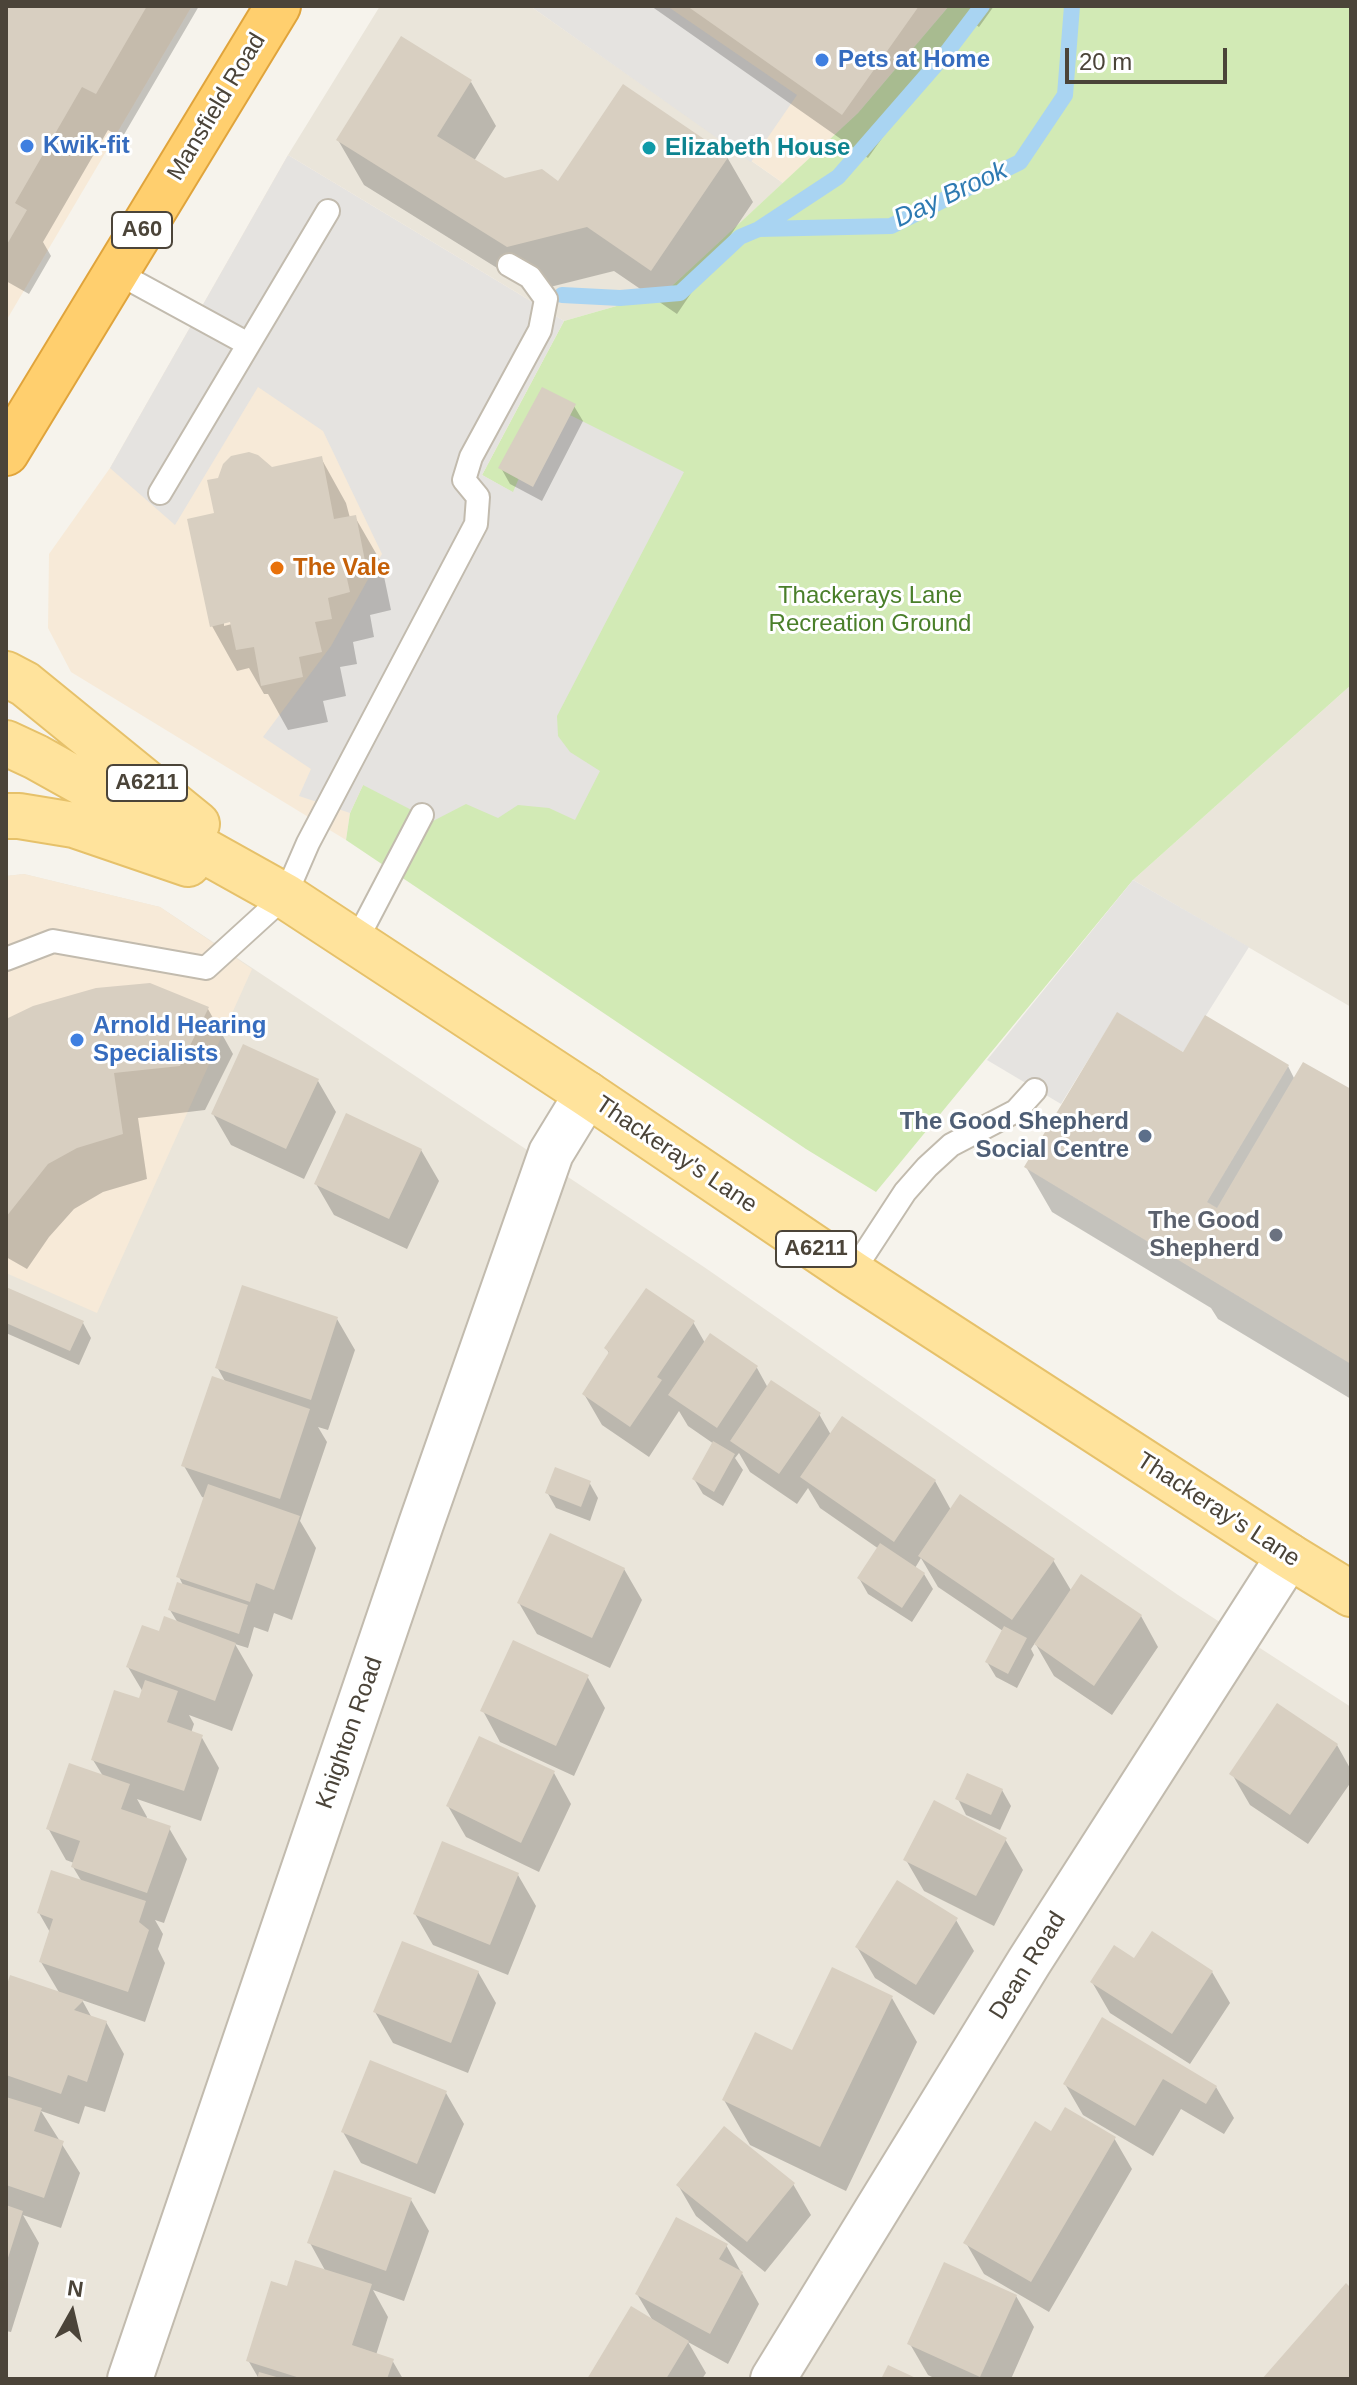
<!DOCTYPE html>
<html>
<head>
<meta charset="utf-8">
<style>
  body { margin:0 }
  #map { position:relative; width:1357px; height:2385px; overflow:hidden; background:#f6f3ec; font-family:Helvetica,sans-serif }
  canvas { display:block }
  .frame { position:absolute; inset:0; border:8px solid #4b4439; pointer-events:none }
  .north { position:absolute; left:32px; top:2273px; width:80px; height:80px; -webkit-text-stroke:6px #fff; paint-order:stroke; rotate:8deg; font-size:22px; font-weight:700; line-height:32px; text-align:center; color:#4b4439 }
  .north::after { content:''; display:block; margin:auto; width:28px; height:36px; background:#4b4439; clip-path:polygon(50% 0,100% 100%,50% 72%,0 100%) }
  .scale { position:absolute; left:1065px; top:48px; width:162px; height:36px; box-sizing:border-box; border:4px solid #4b4439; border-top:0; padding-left:10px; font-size:24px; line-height:28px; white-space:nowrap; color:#4b4439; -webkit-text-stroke:6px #fff; paint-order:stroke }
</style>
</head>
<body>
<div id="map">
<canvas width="1357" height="2385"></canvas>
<div class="frame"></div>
<div class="north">N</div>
<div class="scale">20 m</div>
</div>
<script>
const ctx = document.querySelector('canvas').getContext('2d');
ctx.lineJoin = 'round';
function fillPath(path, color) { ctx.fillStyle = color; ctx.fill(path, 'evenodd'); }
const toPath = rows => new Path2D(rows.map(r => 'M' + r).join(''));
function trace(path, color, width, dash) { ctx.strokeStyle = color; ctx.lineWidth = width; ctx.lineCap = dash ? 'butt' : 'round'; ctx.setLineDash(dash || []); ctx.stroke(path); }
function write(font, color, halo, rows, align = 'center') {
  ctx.font = font + ' Helvetica,sans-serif'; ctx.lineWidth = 6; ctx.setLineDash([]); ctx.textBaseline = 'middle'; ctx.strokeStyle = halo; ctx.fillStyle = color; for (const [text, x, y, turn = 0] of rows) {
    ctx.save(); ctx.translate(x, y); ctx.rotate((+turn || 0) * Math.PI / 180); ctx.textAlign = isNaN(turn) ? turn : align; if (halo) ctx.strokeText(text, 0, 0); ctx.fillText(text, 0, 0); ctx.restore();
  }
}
fillPath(toPath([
  [380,6,530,6,783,183,660,297,648,297,564,321,288,155],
  [1351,685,1351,1007,1133,880],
  [24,874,160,907,704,1267,1178,1595,1351,1707,1351,2379,6,2379,6,876]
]), '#eae5da');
fillPath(toPath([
  [6,6,192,6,6,321],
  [530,6,949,6,858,113,783,183],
  [288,155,564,321,482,475,513,492,350,813,346,840,71,672,48,628,49,554,110,468],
  [24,874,160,907,252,969,97,1313,6,1273,6,876]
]), '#f7ead8');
fillPath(toPath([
  [949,6,1351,6,1351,685,1133,880,876,1192,806,1149,346,840,350,813,363,785,512,492,482,475,564,321,648,297,660,297,858,113]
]), '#d2eab5');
fillPath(toPath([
  [530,6,667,6,797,95,751,162],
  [288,155,564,321,482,475,513,492,550,405,684,472,557,716,558,736,570,752,600,771,575,820,549,808,518,805,498,818,466,804,433,821,363,785,350,813,299,796,311,769,263,737,331,646,382,554,323,431,258,387,175,525,110,468],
  [1133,880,1249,947,1183,1052,1117,1013,1061,1104,987,1060]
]), '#e5e3e0');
fillPath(toPath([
  [6,6,199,6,122,138,108,130,43,242,51,256,29,294,6,281],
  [651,6,994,6,979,27,967,18,868,158],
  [471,82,496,126,474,161,504,180,559,184,727,157,753,202,677,314,614,271,534,291,364,185,338,140],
  [574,406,583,421,542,501,510,484,501,468],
  [321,458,346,503,350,518,355,517,381,562,391,610,370,615,374,637,353,642,357,664,340,667,346,696,323,701,328,722,288,730,268,694,264,694,249,668,237,671,212,626,216,515,272,469],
  [224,621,240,622,224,626],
  [208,1009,233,1054,205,1110,138,1118,147,1179,103,1192,74,1209,49,1237,27,1269,6,1257,6,1022],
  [1184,1055,1288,1066,1295,1080,1351,1091,1351,1399,1218,1319,1211,1308,1052,1212,1026,1167],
  [318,1081,336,1112,304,1179,231,1145,213,1114],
  [421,1150,439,1181,407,1249,334,1215,316,1184],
  [6,1289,83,1323,91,1338,79,1365,6,1333],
  [337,1319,355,1350,328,1430,318,1427,327,1442,300,1521,316,1548,292,1620,274,1613,268,1632,254,1627,248,1648,235,1644,253,1675,232,1731,189,1715,194,1724,191,1733,201,1736,219,1768,201,1821,137,1799,147,1817,146,1820,169,1828,187,1859,164,1923,155,1920,163,1934,158,1949,165,1963,145,2022,82,2000,92,2018,106,2022,124,2054,105,2112,85,2106,79,2124,41,2111,80,2173,61,2228,23,2215,39,2243,11,2332,6,2331,6,1994,60,1994,41,1962,51,1934,39,1913,82,1882,73,1867,74,1863,66,1860,48,1828,103,1776,93,1760,140,1701,143,1692,128,1667,160,1634,178,1623,170,1610,184,1587,179,1577,205,1498,202,1497,184,1466,226,1383,217,1367],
  [693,1322,705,1343,710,1336,757,1368,768,1388,819,1414,831,1435,935,1481,951,1510,1053,1560,1072,1592,1141,1616,1158,1647,1112,1715,1054,1676,1035,1643,1031,1649,1034,1655,1017,1688,996,1677,987,1662,1003,1631,938,1587,921,1558,915,1568,924,1574,933,1589,912,1622,868,1594,859,1578,879,1549,820,1508,808,1488,797,1504,750,1472,739,1453,735,1458,743,1470,723,1506,703,1494,694,1479,714,1444,688,1426,679,1411,649,1457,602,1425,584,1394,610,1355,606,1348],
  [589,1482,598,1498,590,1521,556,1508,547,1492],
  [624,1569,642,1600,610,1668,537,1634,519,1603],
  [587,1676,605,1708,574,1776,500,1742,483,1711],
  [1337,1745,1351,1770,1351,1782,1308,1844,1250,1805,1232,1774],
  [554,1773,571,1804,539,1872,466,1837,448,1806],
  [1002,1790,1011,1806,1000,1830,966,1815,958,1799],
  [1005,1839,1023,1870,994,1926,924,1891,906,1860],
  [518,1875,536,1906,508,1975,433,1945,415,1914],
  [956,1920,974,1951,934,2015,875,1978,857,1947],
  [478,1972,496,2003,468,2073,393,2043,375,2012],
  [1212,1972,1230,2003,1190,2064,1110,2013,1092,1982],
  [892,1998,917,2042,846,2191,750,2145,724,2100,793,2053],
  [1103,2020,1216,2087,1234,2118,1224,2134,1181,2109,1153,2156,1083,2115,1065,2084],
  [446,2093,464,2124,435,2194,361,2163,343,2132],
  [1052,2133,1114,2138,1132,2169,1049,2312,984,2274,966,2243],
  [793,2184,811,2215,765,2272,696,2216,678,2185],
  [411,2200,429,2231,404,2301,373,2290,388,2317,376,2355,392,2360,403,2379,259,2379,248,2360,288,2289,326,2272,310,2243],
  [726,2245,759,2304,728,2364,688,2342,706,2373,702,2379,589,2379,653,2321,637,2294],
  [1016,2296,1034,2327,1011,2379,936,2379,928,2375,910,2344]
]), '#0003');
trace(toPath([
  [759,229,838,177,947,52,982,6],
  [562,295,620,298,680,293,740,237,759,229,891,226,1020,162,1065,95,1072,6]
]), '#a9d4f2', 16);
fillPath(toPath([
  [6,6,147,6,96,94,82,87,15,203,27,210,6,246],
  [687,6,919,6,842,115],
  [401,36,472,80,437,136,505,178,542,169,558,181,623,84,729,156,651,271,587,227,507,247,336,140],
  [542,387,576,404,533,487,498,468],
  [249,452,258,455,272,467,322,456,334,519,356,515,366,566,345,570,350,592,328,598,332,619,315,622,322,652,299,657,303,677,261,686,254,647,236,650,230,622,210,627,187,519,214,513,207,480,218,478,223,464,231,456],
  [150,983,209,1007,180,1066,114,1073,123,1134,77,1148,48,1164,6,1217,6,1019,33,1006,96,988],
  [1117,1012,1183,1052,1205,1015,1289,1065,1207,1202,1217,1208,1303,1062,1351,1089,1351,1364,1024,1167],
  [243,1044,319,1079,286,1149,211,1114],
  [346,1113,422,1149,389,1219,314,1184],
  [242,1285,338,1317,311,1400,215,1368],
  [6,1287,84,1321,70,1351,6,1323],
  [646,1288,695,1321,657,1377,662,1380,630,1427,582,1394,609,1352,604,1348],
  [710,1333,758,1366,717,1428,668,1395],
  [212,1376,310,1409,280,1499,181,1466],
  [771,1380,821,1413,779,1474,730,1441],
  [842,1416,936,1480,894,1542,800,1477],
  [713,1441,735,1454,714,1492,692,1479],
  [555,1467,591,1481,581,1507,545,1493],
  [208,1484,300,1516,274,1590,256,1583,250,1602,176,1577],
  [960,1494,1055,1559,1012,1620,918,1556],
  [550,1533,625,1568,592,1638,517,1603],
  [880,1543,925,1573,902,1608,857,1578],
  [1081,1574,1142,1615,1094,1686,1034,1644],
  [177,1582,248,1605,239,1634,168,1610],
  [164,1616,236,1643,215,1701,126,1667,142,1625,159,1631],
  [1004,1626,1027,1638,1008,1674,985,1662],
  [513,1640,589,1675,556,1746,480,1711],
  [145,1680,178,1691,167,1722,203,1735,184,1791,91,1760,114,1690,139,1698],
  [1277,1703,1338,1744,1290,1815,1229,1774],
  [479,1736,555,1771,521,1843,446,1806],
  [69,1763,130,1784,121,1809,171,1826,147,1893,71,1867,80,1841,46,1829],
  [967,1773,1003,1789,991,1815,955,1799],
  [934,1800,1007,1838,976,1896,903,1860],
  [442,1841,519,1873,490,1945,413,1914],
  [51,1870,146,1901,139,1922,149,1930,128,1992,39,1962,53,1919,37,1913],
  [897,1880,958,1918,916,1985,855,1947],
  [1152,1931,1213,1971,1172,2034,1090,1982,1114,1945,1134,1958],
  [402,1941,479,1971,451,2043,373,2012],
  [832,1967,893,1996,820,2147,722,2100,755,2032,792,2050],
  [10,1975,84,2000,74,2010,107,2021,87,2082,68,2075,61,2094,6,2075,6,1988],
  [1102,2017,1217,2086,1206,2104,1163,2079,1135,2126,1063,2084],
  [370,2060,447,2091,417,2164,341,2132],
  [6,2097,42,2108,34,2131,64,2141,44,2198,6,2185],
  [1065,2107,1116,2137,1031,2282,963,2243,1035,2121,1051,2131],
  [724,2126,795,2183,747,2242,676,2185],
  [334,2170,412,2198,386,2271,307,2243],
  [6,2205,23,2211,7,2261,6,2261],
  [676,2217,728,2244,719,2259,743,2272,710,2334,635,2294],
  [295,2260,372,2284,352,2345,394,2359,387,2379,303,2379,246,2361,271,2281,287,2286],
  [944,2262,1017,2295,980,2377,907,2344],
  [1346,2283,1351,2288,1351,2379,1262,2379],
  [631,2306,689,2341,666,2379,587,2379],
  [888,2365,918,2379,881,2379],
  [259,2372,280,2378,280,2379,257,2379]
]), '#d8cfc1');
const lane = toPath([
  [116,272,248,344],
  [160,493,328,211],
  [355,943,422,815],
  [6,959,53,941,206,968,285,896,308,843,476,524,478,497,464,480,471,457,540,330,546,299,530,277,509,265],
  [852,1273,905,1192,927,1167,951,1145,1016,1111,1035,1090]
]);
const street = toPath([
  [130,2379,421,1524,551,1153,587,1094],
  [773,2379,1029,1962,1289,1556]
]);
const primary = toPath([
  [6,674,25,684,197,824],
  [6,743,36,757,285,896,587,1094,852,1273,1289,1556,1351,1594],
  [6,816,19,816,74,825,188,864]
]);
const highway = toPath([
  [6,453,278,6]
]);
trace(lane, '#c2bbae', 26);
trace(street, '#c2bbae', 48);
trace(primary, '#e6c16a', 48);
trace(highway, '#e0a43c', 48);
trace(lane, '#fff', 22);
trace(street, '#fff', 44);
trace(primary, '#ffe39c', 44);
trace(highway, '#ffcf6e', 44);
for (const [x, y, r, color] of [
  [822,60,8,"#3f7fe0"],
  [27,146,8,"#3f7fe0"],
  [649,148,8,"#0f9aa8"],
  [277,568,8,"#e8710a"],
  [77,1040,8,"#3f7fe0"],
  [1145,1136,8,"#5c6f8a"],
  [1276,1235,8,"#6b7280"]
]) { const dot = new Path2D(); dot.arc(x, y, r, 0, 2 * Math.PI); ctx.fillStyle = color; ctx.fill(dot); trace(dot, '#fff', 3); }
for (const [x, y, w] of [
  [142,230,60],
  [147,783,80],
  [816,1249,80]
]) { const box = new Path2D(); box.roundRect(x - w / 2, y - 18, w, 36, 6); ctx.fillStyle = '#fff'; ctx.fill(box); trace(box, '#4b4439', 2); }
write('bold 22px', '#4b4439', null, [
  ["A60",142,230],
  ["A6211",147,783],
  ["A6211",816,1249]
]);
write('bold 24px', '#366cbe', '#fff', [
  ["Pets at Home",838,60],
  ["Kwik-fit",43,146],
  ["Arnold Hearing",93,1026],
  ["Specialists",93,1054]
], 'left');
write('24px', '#4b4439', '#fff', [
  ["Mansfield Road",217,107,-59],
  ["Thackeray's Lane",676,1155,34],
  ["Thackeray's Lane",1218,1510,33],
  ["Knighton Road",350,1733,-71],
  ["Dean Road",1028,1966,-58]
]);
write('bold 24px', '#0d838f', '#fff', [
  ["Elizabeth House",665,148]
], 'left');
write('bold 24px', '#c56008', '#fff', [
  ["The Vale",293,568]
], 'left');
write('24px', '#4a7f2a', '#fff', [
  ["Thackerays Lane",870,596],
  ["Recreation Ground",870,624]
]);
write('bold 24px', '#4e5e75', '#fff', [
  ["The Good Shepherd",1129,1122],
  ["Social Centre",1129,1150]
], 'right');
write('bold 24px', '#5b616d', '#fff', [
  ["The Good",1260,1221],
  ["Shepherd",1260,1249]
], 'right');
write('italic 26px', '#2e7ab2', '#fff', [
  ["Day Brook",951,195,-25]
]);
</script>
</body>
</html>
